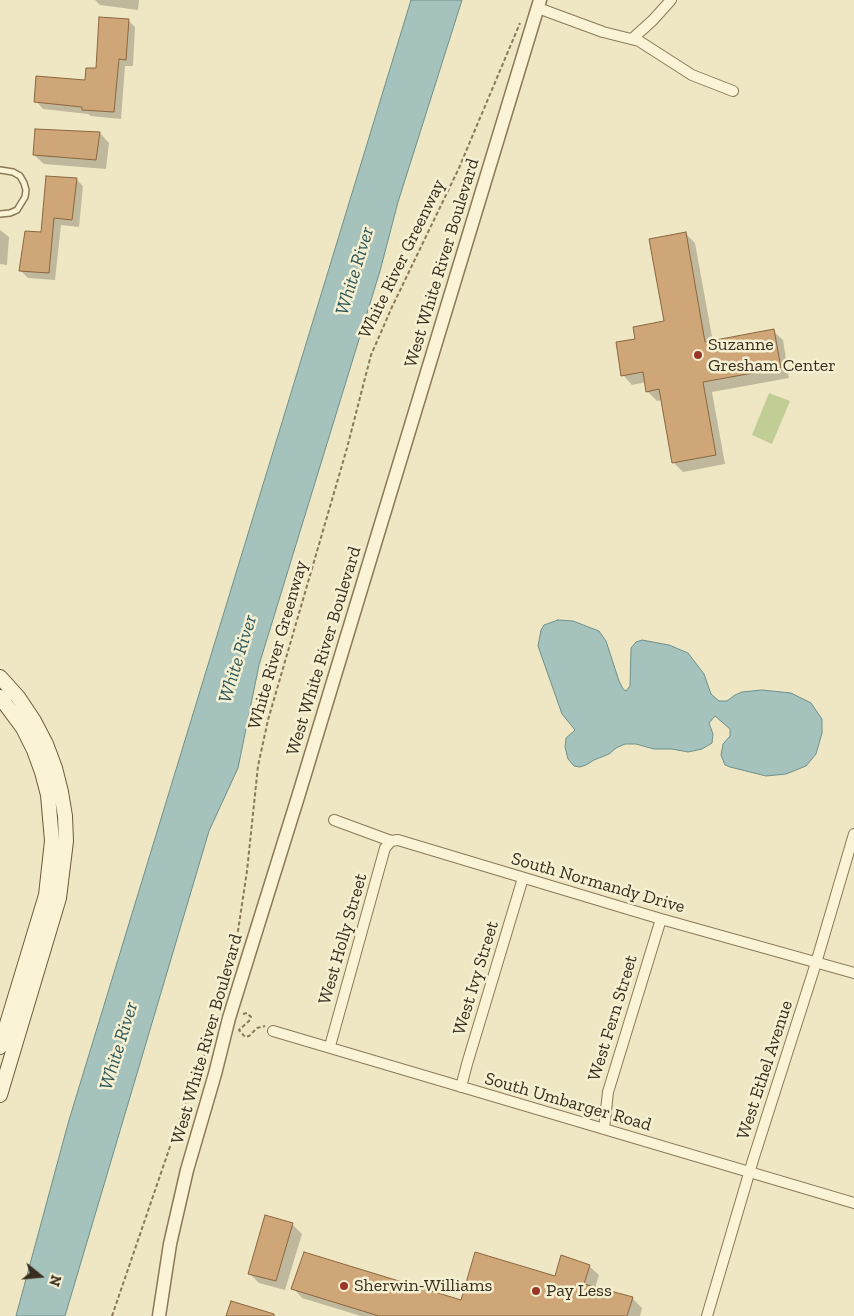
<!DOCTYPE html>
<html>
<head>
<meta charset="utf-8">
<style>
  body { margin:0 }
  #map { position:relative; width:854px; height:1316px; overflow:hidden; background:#efe7c3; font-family:"Zilla Slab",serif }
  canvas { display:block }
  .north { position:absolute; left:15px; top:1251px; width:50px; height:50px; -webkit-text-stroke:4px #f6f0d3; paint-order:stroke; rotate:107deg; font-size:14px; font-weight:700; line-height:20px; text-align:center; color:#392e1e }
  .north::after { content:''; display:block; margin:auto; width:18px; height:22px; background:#392e1e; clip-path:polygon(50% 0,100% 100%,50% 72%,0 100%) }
</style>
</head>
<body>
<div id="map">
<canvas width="854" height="1316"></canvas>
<div class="north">N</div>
</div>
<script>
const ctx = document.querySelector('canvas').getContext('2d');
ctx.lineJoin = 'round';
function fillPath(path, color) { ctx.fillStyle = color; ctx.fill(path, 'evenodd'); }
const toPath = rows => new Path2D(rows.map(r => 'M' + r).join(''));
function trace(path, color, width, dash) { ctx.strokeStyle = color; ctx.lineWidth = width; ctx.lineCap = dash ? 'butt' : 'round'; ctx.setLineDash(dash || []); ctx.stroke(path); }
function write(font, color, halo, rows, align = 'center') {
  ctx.font = font + ' "Zilla Slab",serif'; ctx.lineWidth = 5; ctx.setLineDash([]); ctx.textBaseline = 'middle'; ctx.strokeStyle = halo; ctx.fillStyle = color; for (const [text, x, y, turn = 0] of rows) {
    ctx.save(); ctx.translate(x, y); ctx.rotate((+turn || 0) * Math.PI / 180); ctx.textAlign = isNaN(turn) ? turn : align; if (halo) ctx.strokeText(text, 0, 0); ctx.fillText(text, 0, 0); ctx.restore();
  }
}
fillPath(toPath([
  [769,393,790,401,772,444,752,435]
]), '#c0ce96');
const water = toPath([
  [411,0,462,0,398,202,380,271,259,665,238,768,209,831,65,1316,16,1316,69,1120,411,0],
  [558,620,573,621,599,631,606,641,619,681,623,689,626,691,630,686,631,648,636,642,642,640,669,645,688,653,704,674,711,694,719,701,727,701,735,695,742,692,762,690,791,693,811,703,822,719,822,733,816,754,806,766,786,774,766,776,730,767,725,765,721,755,723,744,730,736,730,729,715,716,709,723,713,734,712,743,702,749,688,752,672,749,654,749,636,744,625,744,616,748,609,754,594,760,586,765,580,767,574,766,568,759,565,747,566,738,575,730,562,714,538,646,541,630,544,625,558,620]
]);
fillPath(water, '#a5c2bd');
trace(water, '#6c908c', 1);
fillPath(toPath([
  [95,0,139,0,138,10,100,5],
  [128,20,135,27,133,66,125,66,121,119,91,116,88,114,43,109,36,101,86,81,97,70],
  [100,133,109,143,106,169,44,164,34,155],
  [76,179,83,186,79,227,61,225,55,280,28,278,21,271],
  [0,230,9,237,7,265,0,264],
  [685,233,695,243,713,342,773,331,783,340,789,378,712,392,725,464,683,472,673,462,662,400,657,401,647,391,646,382,632,385,623,375,637,340,665,322],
  [292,1224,302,1234,285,1290,259,1283,249,1273],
  [589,1266,599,1275,595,1288,633,1299,642,1308,640,1316,361,1316,302,1298,293,1288,462,1302,556,1277]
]), '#0003');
const building = toPath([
  [99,17,129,19,126,60,119,59,114,112,82,110,82,107,34,102,36,76,85,80,86,68,96,68,99,17],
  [35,129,100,132,96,160,33,155,35,129],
  [46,176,77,178,72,220,54,218,49,273,19,271,25,231,41,232,46,176],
  [686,232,705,342,774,329,781,368,703,382,716,455,672,463,659,389,646,392,643,372,621,376,616,342,635,339,633,327,664,321,649,239,686,232],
  [265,1215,293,1223,276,1281,248,1274,265,1215],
  [304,1252,461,1300,475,1252,555,1276,561,1255,590,1265,584,1284,633,1297,627,1316,379,1316,291,1289,304,1252],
  [231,1301,274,1314,274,1316,226,1316,231,1301]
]);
fillPath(building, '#cea678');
trace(building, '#8a663e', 1);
const service = toPath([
  [0,170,13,172,20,176,24,183,26,190,25,197,17,210,10,213,0,214]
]);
const minor = toPath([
  [538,8,603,32,639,41,692,75,733,91],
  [632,39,653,20,671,0],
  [334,820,391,841,398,840,661,919,854,973],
  [273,1031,854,1203],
  [330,1046,385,848,391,841],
  [461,1087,467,1064,523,878],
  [604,1129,608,1092,661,919],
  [707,1316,753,1160,816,963,854,834]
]);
const tertiary = toPath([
  [159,1316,170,1244,187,1170,215,1074,229,1018,298,797,540,0]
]);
const secondary = toPath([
  [0,677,18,697,34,721,46,744,55,768,61,792,65,816,66,841,59,898,0,1095],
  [0,697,23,728,34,750,42,772,48,795,52,841,46,895,0,1047]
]);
trace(service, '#8a7959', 8);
trace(minor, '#8a7959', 12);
trace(tertiary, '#8a7959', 15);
trace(secondary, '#6c5a3c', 16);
trace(toPath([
  [233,964,247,871,258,766,268,720,347,448,371,355,392,307,459,168,520,23],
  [243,1014,247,1013,251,1017,249,1021,239,1030,245,1037,249,1036,257,1028,265,1026],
  [112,1316,174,1135,210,1040]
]), '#8a7959', 2, [4, 2.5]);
trace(service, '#faf3d6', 5);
trace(minor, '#faf3d6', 10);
trace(tertiary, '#faf3d6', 12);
trace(secondary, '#faf3d6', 14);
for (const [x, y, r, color] of [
  [698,355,5,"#9a3527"],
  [344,1286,5,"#9a3527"],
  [536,1291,5,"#9a3527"]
]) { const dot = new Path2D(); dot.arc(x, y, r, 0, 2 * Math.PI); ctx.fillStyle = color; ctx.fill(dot); trace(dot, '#f6f0d3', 2); }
write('18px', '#392e1e', '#f6f0d3', [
  ["White River Greenway",402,259,-64],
  ["West White River Boulevard",442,263,-73],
  ["White River Greenway",278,645,-74],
  ["West White River Boulevard",324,651,-73],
  ["South Normandy Drive",598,883,16],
  ["West Holly Street",343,939,-74],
  ["West Ivy Street",476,978,-73],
  ["West Fern Street",613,1018,-73],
  ["West White River Boulevard",207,1039,-74],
  ["West Ethel Avenue",765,1070,-72],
  ["South Umbarger Road",568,1102,16]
]);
write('18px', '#392e1e', '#f6f0d3', [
  ["Suzanne",708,345],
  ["Gresham Center",708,366],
  ["Sherwin-Williams",354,1286],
  ["Pay Less",546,1291]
], 'left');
write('italic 19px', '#2c5759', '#f6f0d3', [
  ["White River",355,271,-73],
  ["White River",238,659,-73],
  ["White River",119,1046,-73]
]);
</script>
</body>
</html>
